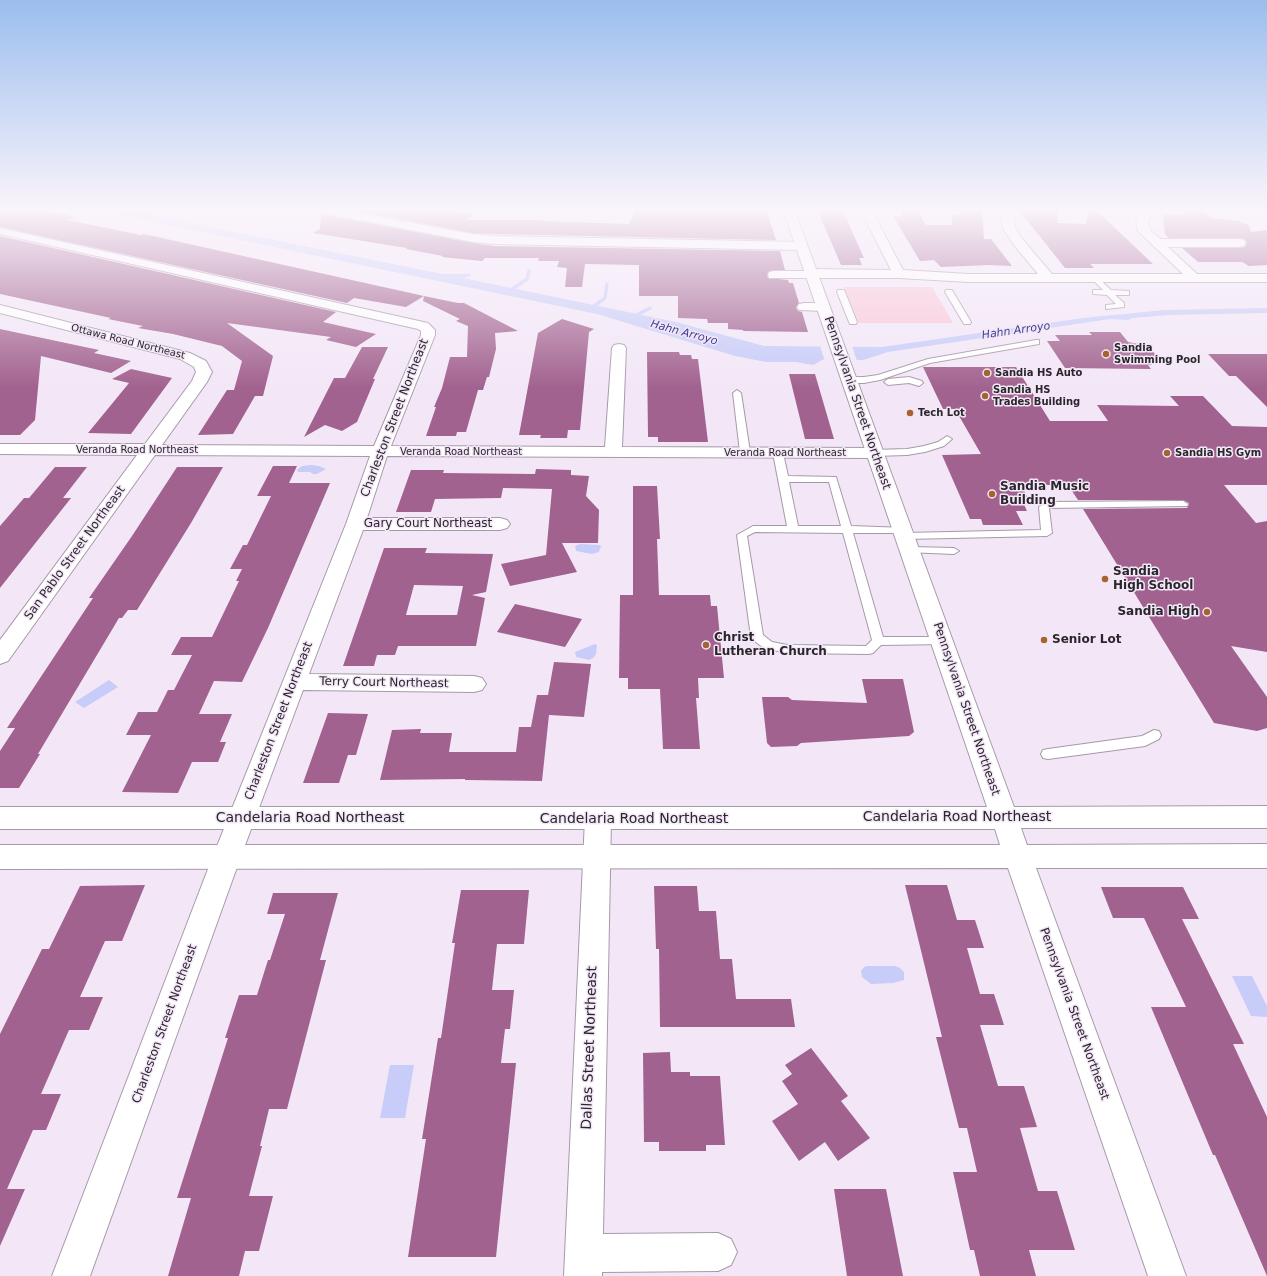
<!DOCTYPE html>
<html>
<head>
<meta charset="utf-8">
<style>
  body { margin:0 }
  canvas { display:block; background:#f3e7f7 }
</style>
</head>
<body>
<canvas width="1267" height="1276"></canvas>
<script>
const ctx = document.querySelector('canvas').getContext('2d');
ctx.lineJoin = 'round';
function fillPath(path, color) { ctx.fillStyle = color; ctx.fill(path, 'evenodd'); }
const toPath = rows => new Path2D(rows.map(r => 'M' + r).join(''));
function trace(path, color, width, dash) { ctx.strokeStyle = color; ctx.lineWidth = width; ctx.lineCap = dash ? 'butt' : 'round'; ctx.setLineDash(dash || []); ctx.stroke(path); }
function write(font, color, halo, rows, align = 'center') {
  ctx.font = font + ' "DejaVu Sans",sans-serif'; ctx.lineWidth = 3; ctx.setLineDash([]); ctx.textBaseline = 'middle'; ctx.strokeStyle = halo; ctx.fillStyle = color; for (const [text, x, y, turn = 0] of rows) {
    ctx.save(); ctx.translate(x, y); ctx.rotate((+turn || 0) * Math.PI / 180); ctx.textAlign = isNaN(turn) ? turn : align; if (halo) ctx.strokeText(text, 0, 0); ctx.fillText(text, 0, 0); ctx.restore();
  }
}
fillPath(toPath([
  [844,287,932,287,953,323,859,323]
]), '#f8c7d6');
fillPath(toPath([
  [91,209,122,209,442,274,471,274,471,276,463,278,676,322,764,346,882,347,1083,318,1164,310,1267,308,1267,313,1169,315,1133,318,1128,320,1110,319,888,352,863,360,824,359,813,365,796,362,766,362,735,356,597,314],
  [311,465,319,466,326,469,317,474,313,474,310,472,298,472,297,470,302,466],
  [580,544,599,545,602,547,600,548,599,552,592,554,576,551,575,546],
  [595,644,597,645,596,654,593,658,589,660,576,657,575,652],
  [109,680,118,687,84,708,75,702],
  [867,966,895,966,900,968,904,972,904,980,893,983,871,984,862,977,861,971,864,967],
  [1232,976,1252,976,1267,1006,1267,1017,1251,1016],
  [390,1065,414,1065,405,1118,380,1118]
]), '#c7ccf8');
fillPath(toPath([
  [820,346,852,346,857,361,825,361]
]), '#f3e7f7');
trace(toPath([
  [508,292,527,279,529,271],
  [590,309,605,298,607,284],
  [631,318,650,308]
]), '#c7ccf8', 3.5);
fillPath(toPath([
  [0,209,40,209,76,217,67,220,141,235,144,234,424,296,406,307,354,298,347,303,0,227],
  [347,209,441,209,475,214,466,220,542,220,542,221,629,224,636,209,766,209,776,240,494,234,473,233],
  [817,209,842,209,864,258,859,258,862,265,841,265],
  [959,209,982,209,984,239,991,239,1012,266,988,265,941,267,934,260,920,261,893,216,903,216,900,210,917,210,926,225,952,225,952,214,960,215],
  [1018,209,1057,209,1058,223,1086,224,1089,209,1095,209,1153,264,1090,264,1094,268,1065,268],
  [1178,209,1202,209,1211,218,1240,221,1241,223,1248,224,1251,232,1267,230,1267,265,1249,266,1242,262,1198,262,1182,248,1240,248,1245,247,1247,242,1244,239,1240,238,1169,238,1165,234,1163,214,1183,215],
  [321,214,473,243,494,246,780,251,785,270,769,271,767,275,768,278,788,280,789,283,793,283,799,303,796,308,798,311,802,312,808,332,743,331,743,330,728,329,728,323,708,323,707,319,678,318,678,296,639,296,639,265,585,264,582,287,565,287,567,268,557,267,559,261,538,261,539,258,485,258,482,261,442,257,443,256,406,249,407,248,313,233,320,229],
  [0,236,336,312,323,322,376,334,356,347,326,340,331,337,227,323,273,356,263,396,255,396,233,434,198,435,227,390,234,390,242,361,222,346,173,334,138,328,143,326,108,319,111,318,0,294],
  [424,296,458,303,464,303,518,331,495,333,496,349,489,377,487,377,483,390,478,390,466,432,457,432,456,436,426,436,436,407,434,407,442,388,450,357,467,357,468,326,456,321,460,319,423,301],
  [562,319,594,329,589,332,580,430,568,430,567,438,540,438,541,435,519,435,538,333],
  [0,329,99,350,94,353,131,361,111,373,41,356,35,420,20,435,0,435],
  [1089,332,1120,332,1128,342,1148,346,1162,362,1150,362,1152,365,1148,365,1151,369,1065,368,1047,341,1060,341,1055,335,1092,335],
  [362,347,388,347,373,379,375,379,357,422,342,431,325,425,304,437,334,378,345,378],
  [647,352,679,352,680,355,691,355,692,359,698,359,708,442,658,442,658,437,648,437],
  [1208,354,1267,354,1267,407,1236,376,1229,376],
  [923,367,1016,367,1050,421,1108,421,1097,405,1179,406,1170,396,1203,396,1232,426,1267,427,1267,485,1224,485,1256,523,1267,521,1267,652,1231,646,1267,697,1267,728,1257,731,1214,723,1083,509,1187,508,1189,505,1189,503,1183,500,1078,500,1068,485,1021,485,1028,498,1021,498,1027,511,1016,511,1023,525,983,525,981,519,970,519,942,455,981,454,955,409,943,409],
  [131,369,172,378,131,434,88,433,129,383,112,379],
  [789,374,815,374,834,439,805,439],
  [273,466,297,466,289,483,330,483,268,628,242,682,214,681,199,714,232,714,220,742,226,742,218,762,192,762,178,793,122,792,151,735,126,735,138,712,157,712,168,690,174,690,192,655,171,655,181,637,212,637,239,581,236,581,242,569,230,569,243,545,247,545,271,496,257,496],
  [55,467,87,467,63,498,71,498,0,588,0,526,24,498,29,498],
  [177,467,223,467,191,523,137,610,128,610,122,618,119,618,38,754,40,754,19,788,0,788,0,751,15,728,7,728,93,598,89,598,132,536],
  [536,469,571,470,571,475,589,476,586,496,599,510,598,543,562,543,577,572,510,586,501,564,546,555,552,489,503,488,501,498,435,499,431,512,396,512,411,470,444,470,443,473,535,474],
  [633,486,657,486,660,539,657,539,659,595,710,595,711,606,717,606,724,678,698,678,699,698,696,698,700,749,663,749,660,689,628,689,628,678,619,678,620,595,633,595],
  [384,548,427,548,425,553,493,554,486,592,472,595,485,598,476,646,398,646,395,655,377,655,374,666,343,666],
  [414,585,463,586,457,615,406,615],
  [515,604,582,619,565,647,497,632],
  [554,662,591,664,584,717,549,715,542,781,465,780,465,779,380,780,392,730,421,729,420,733,452,733,449,752,516,752,519,727,531,727,537,695,548,695],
  [862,679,903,679,914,732,909,736,801,743,797,746,771,747,767,743,762,697,788,697,792,700,867,703],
  [328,713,368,714,356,755,348,755,339,783,303,783],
  [145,885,122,941,105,941,80,997,103,997,89,1030,69,1030,41,1094,61,1094,46,1130,33,1130,7,1189,25,1189,0,1246,0,1034,42,949,49,949,80,886],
  [905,885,947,885,957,920,975,920,984,948,967,948,980,994,994,994,1004,1025,980,1025,998,1086,1024,1086,1037,1127,1020,1128,1038,1191,1057,1191,1075,1250,1029,1250,1036,1276,980,1276,974,1250,970,1250,953,1172,977,1172,967,1128,959,1128,936,1037,942,1037],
  [654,886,697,886,699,911,716,911,720,959,732,959,736,999,791,999,795,1027,660,1027,659,949,656,949],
  [1101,887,1183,887,1199,919,1182,919,1244,1044,1233,1044,1267,1117,1267,1276,1215,1155,1213,1155,1151,1007,1186,1007,1144,918,1113,918],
  [461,890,529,890,524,944,497,944,492,990,514,990,510,1029,505,1029,501,1063,516,1063,496,1257,408,1257,426,1139,422,1139,438,1038,441,1038,455,943,452,943],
  [273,893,338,893,320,960,326,960,287,1109,269,1109,260,1146,262,1146,249,1196,273,1196,259,1251,245,1251,239,1276,168,1276,191,1198,177,1198,228,1038,225,1038,239,995,257,995,268,960,270,960,285,914,267,914],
  [811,1048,848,1096,841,1101,870,1138,838,1161,825,1142,799,1161,772,1121,798,1104,782,1081,792,1074,785,1065],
  [670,1052,671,1072,690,1072,690,1076,720,1076,725,1145,706,1145,706,1151,659,1151,659,1142,644,1142,643,1053],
  [834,1189,886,1189,903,1276,847,1276]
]), '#a2628f');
const lane = toPath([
  [1095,276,1097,277,1111,290,1129,291,1129,295,1115,295,1124,303,1124,307,1106,309,1106,305,1116,304,1107,295,1093,294,1093,290,1103,290,1091,278,1095,276],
  [838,290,844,290,845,292,857,322,856,324,850,324,849,322,837,292,838,290],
  [946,290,952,290,971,322,970,324,964,324,945,292,946,290],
  [1036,340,1039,340,1039,344,930,363,880,380,864,383,849,383,845,380,849,377,864,377,878,375,928,359,1036,340],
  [909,377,922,381,923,383,919,386,909,383,888,385,884,382,888,379,909,377],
  [737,390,741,393,750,452,745,455,740,452,733,393,737,390],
  [947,436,952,439,944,446,925,452,907,455,874,456,869,453,874,450,907,449,924,446,938,442,947,436],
  [778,450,783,453,788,476,836,477,851,526,906,528,907,530,902,533,853,533,883,637,942,637,946,638,948,641,946,644,881,645,873,653,869,654,787,653,764,648,753,640,751,637,737,535,753,526,787,526,773,453,778,450],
  [789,482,829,482,841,526,798,526,789,482],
  [755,532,843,533,872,640,866,646,787,645,772,642,763,635,747,536,755,532],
  [1183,501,1188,504,1187,506,1049,508,1052,533,1047,536,904,539,899,536,904,533,1041,530,1039,507,1047,502,1183,501],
  [910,547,954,548,959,551,954,554,906,552,905,550,910,547],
  [1154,730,1159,731,1161,735,1159,739,1145,746,1048,759,1043,758,1041,754,1043,750,1048,749,1142,736,1154,730]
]);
const street = toPath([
  [313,209,337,209,473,234,494,236,801,242,805,243,807,246,805,249,801,250,494,244,473,242,318,212,313,209],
  [860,209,871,209,903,270,968,274,1038,274,1014,245,1003,228,1000,209,1012,209,1015,228,1023,240,1052,274,1183,274,1138,231,1136,221,1144,209,1155,209,1148,221,1150,230,1160,239,1240,239,1244,240,1246,243,1244,246,1240,247,1168,247,1197,274,1267,274,1267,282,968,282,899,278,769,278,768,275,769,272,774,271,806,271,811,269,891,270,860,209],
  [0,228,428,323,435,330,435,335,391,446,605,447,612,348,614,345,619,344,624,345,626,348,622,447,874,448,880,449,883,453,880,457,874,458,387,456,367,518,500,518,507,520,510,524,507,528,500,530,363,530,309,674,474,676,482,678,486,684,482,690,474,692,303,690,241,856,90,1276,52,1276,213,856,346,524,370,456,155,455,8,661,0,664,0,640,137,455,0,454,0,444,145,444,192,381,196,372,194,367,180,359,0,313,0,305,190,353,206,361,212,372,207,382,162,445,374,446,421,335,421,331,418,329,0,234,0,228],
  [804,303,823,303,828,304,830,307,828,310,823,311,799,310,797,307,799,304,804,303],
  [598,808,607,811,611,819,603,1234,718,1233,731,1239,737,1252,731,1265,718,1271,602,1272,602,1276,564,1276,585,819,589,811,598,808]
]);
const secondary = toPath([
  [783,209,794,209,1014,807,1267,806,1267,828,1021,828,1027,845,1267,844,1267,868,1036,868,1186,1276,1148,1276,1008,868,0,869,0,845,1000,845,995,829,0,829,0,807,987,807,783,209]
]);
trace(lane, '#a69aa9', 2);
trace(street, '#a69aa9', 2);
trace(secondary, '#a69aa9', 2);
fillPath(lane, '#fff');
fillPath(street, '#fff');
fillPath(secondary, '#fff');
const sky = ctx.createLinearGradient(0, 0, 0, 388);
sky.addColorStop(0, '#9bbeee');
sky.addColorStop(0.54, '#faf4fb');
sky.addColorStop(1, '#faf4fb00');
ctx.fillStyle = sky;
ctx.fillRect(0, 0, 1267, 388);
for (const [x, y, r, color] of [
  [1106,354,4,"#a5642f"],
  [987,373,4,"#a5642f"],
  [985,396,4,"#a5642f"],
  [910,413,4,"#a5642f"],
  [1167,453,4,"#a5642f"],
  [992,494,4,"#a5642f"],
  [1105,579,4,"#a5642f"],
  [1207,612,4,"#a5642f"],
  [1044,640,4,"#a5642f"],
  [706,645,4,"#a5642f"]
]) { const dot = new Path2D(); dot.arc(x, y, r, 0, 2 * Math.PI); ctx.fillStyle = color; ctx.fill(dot); trace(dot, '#f3e7f7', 1.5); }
write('10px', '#2a262c', '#f3e7f7', [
  ["Ottawa Road Northeast",128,342,14],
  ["Veranda Road Northeast",137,450],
  ["Veranda Road Northeast",461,452],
  ["Veranda Road Northeast",785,453]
]);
write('bold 10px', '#2a262c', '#f3e7f7', [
  ["Sandia",1114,348],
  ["Swimming Pool",1114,360],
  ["Sandia HS Auto",995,373],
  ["Sandia HS",993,390],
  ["Trades Building",993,402],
  ["Tech Lot",918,413],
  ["Sandia HS Gym",1175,453]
], 'left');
write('italic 11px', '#413f91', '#f3e7f7', [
  ["Hahn Arroyo",1016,331,-8],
  ["Hahn Arroyo",684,333,15]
]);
write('12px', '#2a262c', '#f3e7f7', [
  ["Pennsylvania Street Northeast",857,403,71],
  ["Charleston Street Northeast",395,418,-69],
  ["Gary Court Northeast",428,524],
  ["San Pablo Street Northeast",75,553,-54],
  ["Terry Court Northeast",384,683,1],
  ["Pennsylvania Street Northeast",966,709,71],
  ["Charleston Street Northeast",279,721,-69],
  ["Pennsylvania Street Northeast",1074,1014,70],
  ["Charleston Street Northeast",165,1024,-70]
]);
write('bold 12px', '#2a262c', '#f3e7f7', [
  ["Sandia Music",1000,487],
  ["Building",1000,501],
  ["Sandia",1113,572],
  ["High School",1113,586],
  ["Sandia High",1199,612,"right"],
  ["Christ",714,638],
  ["Lutheran Church",714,652],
  ["Senior Lot",1052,640]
], 'left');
write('14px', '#2a262c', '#f3e7f7', [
  ["Candelaria Road Northeast",957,817],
  ["Candelaria Road Northeast",310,818],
  ["Candelaria Road Northeast",634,819],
  ["Dallas Street Northeast",590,1048,-88]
]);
</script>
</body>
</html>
